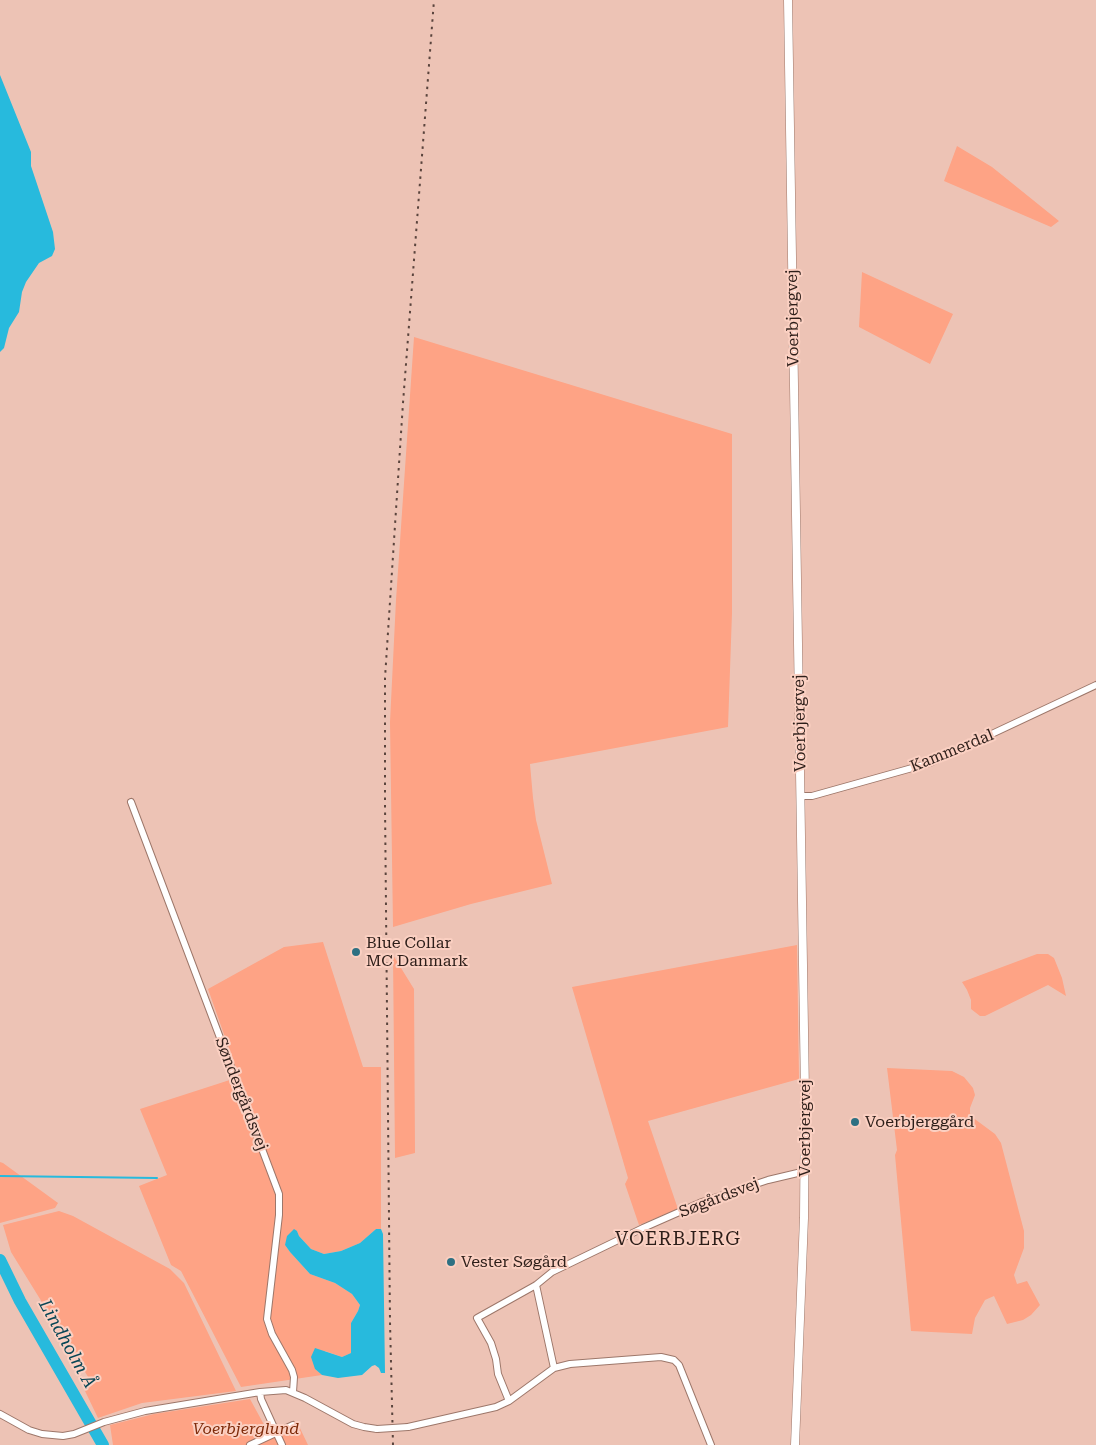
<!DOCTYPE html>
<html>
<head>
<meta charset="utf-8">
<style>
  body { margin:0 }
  canvas { display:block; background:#edc3b5 }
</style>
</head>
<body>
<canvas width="1096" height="1445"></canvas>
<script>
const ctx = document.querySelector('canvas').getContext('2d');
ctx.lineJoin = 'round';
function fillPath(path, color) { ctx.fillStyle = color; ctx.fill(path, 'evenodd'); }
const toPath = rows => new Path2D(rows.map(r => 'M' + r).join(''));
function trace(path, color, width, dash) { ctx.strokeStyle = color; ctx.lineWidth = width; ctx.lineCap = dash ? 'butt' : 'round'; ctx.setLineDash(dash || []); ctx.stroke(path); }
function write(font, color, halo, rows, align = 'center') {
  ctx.font = font + ' "Roboto Serif",serif'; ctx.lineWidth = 4; ctx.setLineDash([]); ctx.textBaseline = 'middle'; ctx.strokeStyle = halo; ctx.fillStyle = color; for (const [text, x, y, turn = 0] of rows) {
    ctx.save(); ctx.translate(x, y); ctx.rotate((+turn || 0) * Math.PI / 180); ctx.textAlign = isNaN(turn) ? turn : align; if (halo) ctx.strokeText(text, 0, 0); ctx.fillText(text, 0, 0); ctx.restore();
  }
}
fillPath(toPath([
  [957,146,992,167,1059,221,1051,227,944,181],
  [862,272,953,314,930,364,859,327],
  [414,337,732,434,732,613,728,727,530,764,533,798,536,820,552,884,471,904,393,927,390,722,396,600],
  [323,942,363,1067,381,1067,381,1229,376,1229,360,1243,341,1251,324,1254,311,1249,299,1236,297,1231,285,1245,290,1252,310,1274,335,1283,352,1294,360,1305,358,1311,351,1323,351,1353,342,1357,325,1351,315,1369,322,1375,241,1387,181,1271,171,1265,139,1186,167,1175,140,1109,239,1077,208,989,284,947],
  [797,945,799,1079,648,1121,678,1209,639,1225,625,1184,628,1178,572,987],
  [1037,954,1048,954,1054,958,1062,978,1066,996,1048,985,985,1016,980,1016,971,1009,971,1000,967,990,962,982],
  [393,955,414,989,415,1153,395,1158],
  [887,1068,952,1071,964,1077,973,1088,975,1095,970,1108,970,1113,972,1117,995,1134,1001,1143,1024,1231,1024,1248,1014,1275,1017,1284,1027,1281,1040,1305,1031,1315,1023,1320,1007,1324,994,1296,985,1300,975,1318,972,1334,911,1331,895,1155,897,1150],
  [0,1162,3,1163,58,1203,55,1208,0,1223],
  [59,1211,73,1216,170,1269,184,1283,236,1391,142,1403,98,1418,85,1391,90,1380,11,1252,3,1225],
  [250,1399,268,1432,298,1424,308,1445,113,1445,110,1425,154,1414]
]), '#fea385');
fillPath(toPath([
  [0,75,31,152,31,166,53,232,55,249,52,256,39,263,26,282,22,292,19,312,9,328,4,348,0,352],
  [294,1229,297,1231,299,1236,311,1249,324,1254,341,1251,360,1243,376,1229,381,1229,383,1234,385,1373,381,1373,379,1368,375,1365,372,1366,362,1375,338,1378,322,1375,315,1369,311,1357,315,1348,342,1357,351,1353,351,1323,358,1311,360,1305,352,1294,335,1283,310,1274,290,1252,285,1245,287,1236]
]), '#27badd');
trace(toPath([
  [0,1176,157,1178]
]), '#27badd', 2);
trace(toPath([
  [0,1260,20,1301,103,1445]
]), '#27badd', 12);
const minor = toPath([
  [801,796,812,796,930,763,1096,685],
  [131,802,279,1194,279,1215,267,1319,272,1334,292,1370,294,1377,293,1392],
  [536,1285,554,1368],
  [260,1392,261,1399,282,1445],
  [509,1401,498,1374,496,1359,491,1343,477,1318,536,1285,552,1272,643,1228,702,1202,768,1180,806,1171],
  [0,1414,29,1430,42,1434,63,1436,74,1434,104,1422,145,1411,260,1392,286,1390,305,1398,353,1424,364,1427,377,1429],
  [408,1427,496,1407,509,1401,554,1368,570,1364,661,1357,674,1360,679,1365,711,1445],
  [250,1445,293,1425]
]);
const tertiary = toPath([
  [788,0,805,1093,804,1218,795,1445]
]);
trace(minor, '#9d776a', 8);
trace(tertiary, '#9d776a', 9);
trace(minor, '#fff', 6);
trace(tertiary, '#fff', 8);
trace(toPath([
  [393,1445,390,1322,385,804,385,678,403,403,434,0]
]), '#5a443d', 2, [2.5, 5]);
const minorBridge = toPath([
  [377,1429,408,1427]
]);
trace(minorBridge, '#9d776a', 8, []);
trace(minorBridge, '#fff', 6);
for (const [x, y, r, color] of [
  [356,952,5,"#2e7082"],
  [855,1122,5,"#2e7082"],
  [451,1262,5,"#2e7082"]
]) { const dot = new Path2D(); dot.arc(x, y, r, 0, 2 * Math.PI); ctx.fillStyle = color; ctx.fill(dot); trace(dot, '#fbd0c2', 2); }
write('16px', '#2d1e19', '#fbd0c2', [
  ["Voerbjergvej",793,318,-91],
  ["Voerbjergvej",800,723,-91],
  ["Kammerdal",952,751,-22],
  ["Søndergårdsvej",241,1094,69],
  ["Voerbjergvej",805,1128,-90],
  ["Søgårdsvej",719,1198,-21]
]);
write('16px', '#2d1e19', '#fbd0c2', [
  ["Blue Collar",366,943],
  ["MC Danmark",366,961],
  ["Voerbjerggård",865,1122],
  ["Vester Søgård",461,1262]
], 'left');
write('italic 16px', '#7f2b0a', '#fbd0c2', [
  ["Voerbjerglund",246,1429]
]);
write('italic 18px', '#094655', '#fbd0c2', [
  ["Lindholm Å",67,1344,61]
]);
ctx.letterSpacing = '1px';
write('19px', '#2d1e19', '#fbd0c2', [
  ["VOERBJERG",678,1239]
]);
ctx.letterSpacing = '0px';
</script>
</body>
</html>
